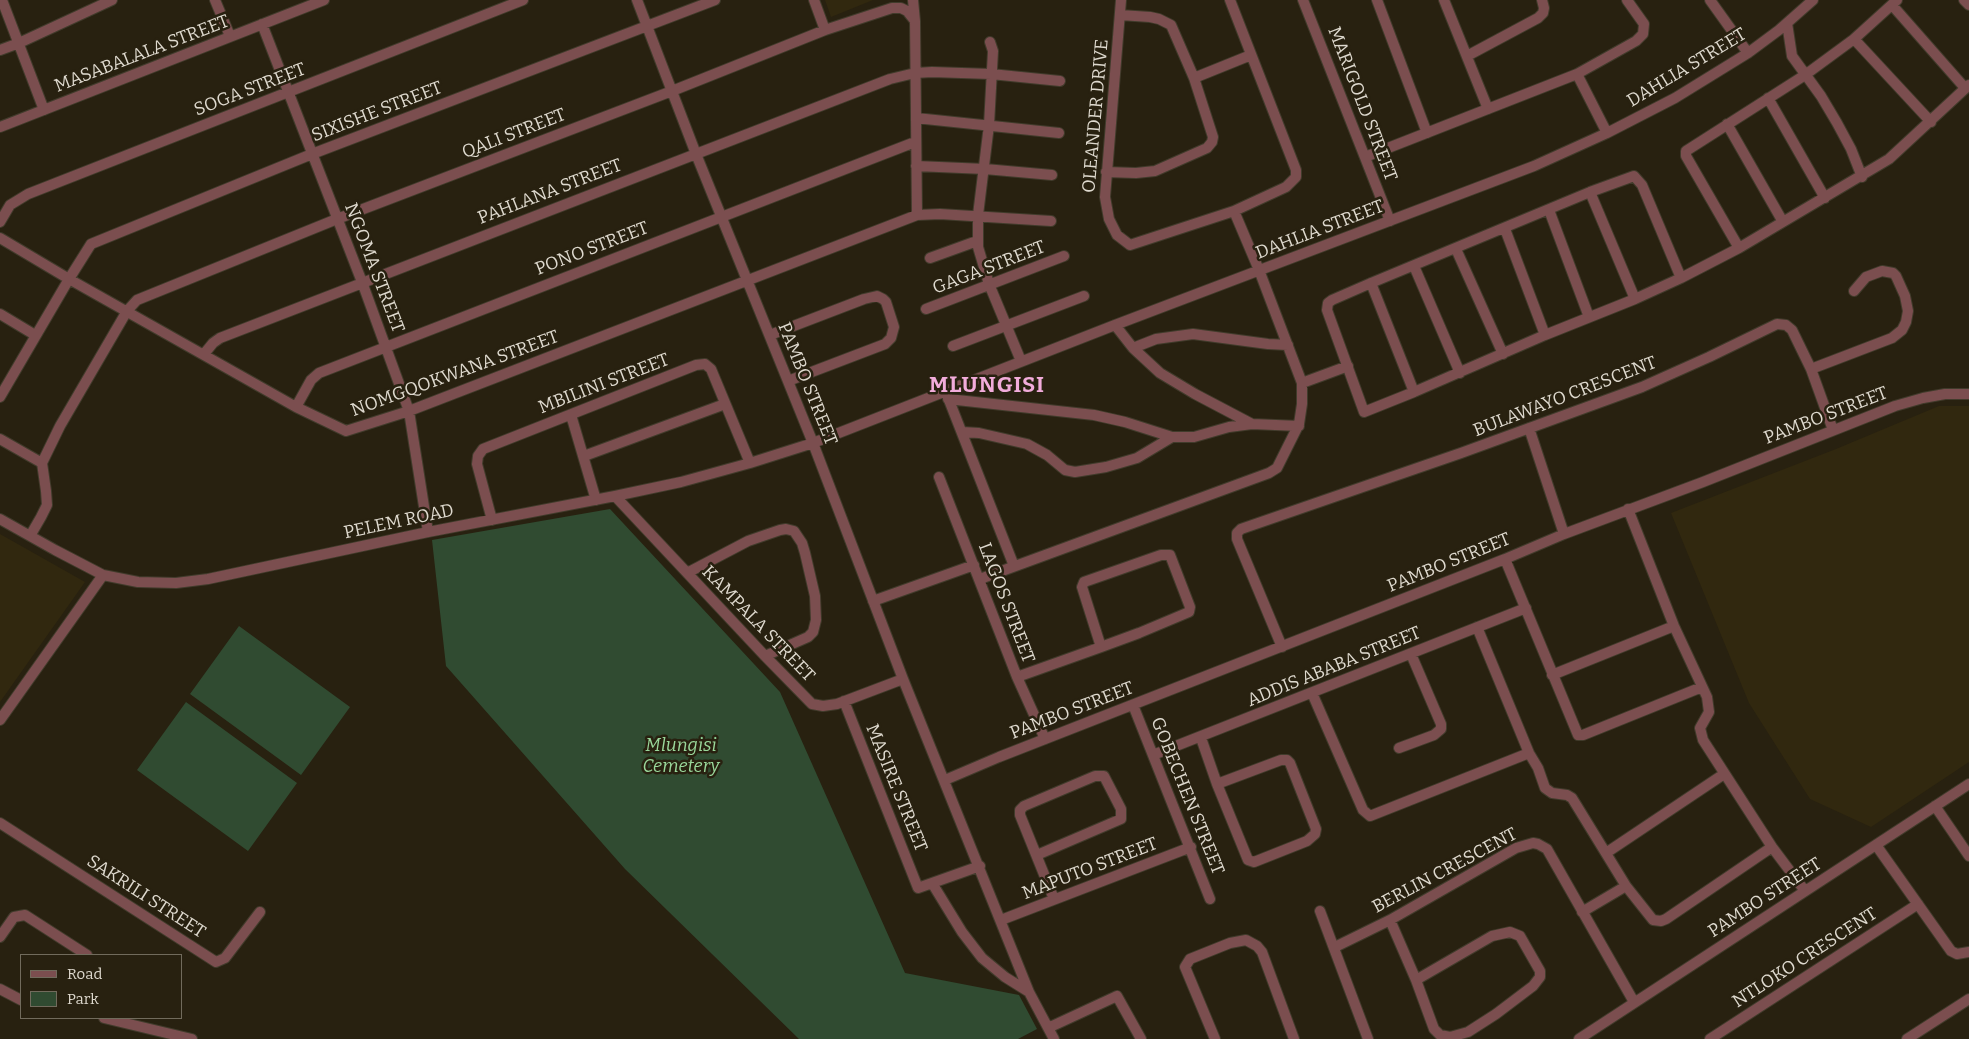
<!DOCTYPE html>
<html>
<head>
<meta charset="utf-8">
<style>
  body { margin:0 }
  #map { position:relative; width:1969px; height:1039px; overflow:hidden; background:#282110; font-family:Bitter,serif }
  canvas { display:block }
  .legend { position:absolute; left:20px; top:954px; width:162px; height:65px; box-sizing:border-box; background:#282110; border:1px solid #716b5c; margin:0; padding:6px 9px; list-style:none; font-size:15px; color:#ded9ce }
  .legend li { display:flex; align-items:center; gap:10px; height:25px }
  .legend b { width:25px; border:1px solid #716b5c }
</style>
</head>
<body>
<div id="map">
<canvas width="1969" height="1039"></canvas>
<ul class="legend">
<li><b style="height:6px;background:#7b4e4f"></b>Road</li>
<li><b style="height:14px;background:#304b31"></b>Park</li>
</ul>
</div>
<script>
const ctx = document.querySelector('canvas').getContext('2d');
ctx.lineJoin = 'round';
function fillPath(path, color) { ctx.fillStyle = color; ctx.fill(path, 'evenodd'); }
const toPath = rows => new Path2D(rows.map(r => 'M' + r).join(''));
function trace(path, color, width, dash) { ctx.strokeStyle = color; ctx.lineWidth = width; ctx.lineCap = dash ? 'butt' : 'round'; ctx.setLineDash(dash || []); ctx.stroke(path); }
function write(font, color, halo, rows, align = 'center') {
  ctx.font = font + ' Bitter,serif'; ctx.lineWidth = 5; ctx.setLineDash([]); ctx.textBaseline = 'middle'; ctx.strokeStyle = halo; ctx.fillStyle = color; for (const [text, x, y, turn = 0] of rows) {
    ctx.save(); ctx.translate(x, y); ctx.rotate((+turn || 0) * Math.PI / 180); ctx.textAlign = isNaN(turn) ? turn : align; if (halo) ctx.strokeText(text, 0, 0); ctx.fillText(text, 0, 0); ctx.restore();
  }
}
fillPath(toPath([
  [825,0,873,0,831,17],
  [1939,406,1969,406,1969,762,1871,827,1810,799,1749,703,1671,513,1836,449],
  [0,534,85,582,0,702]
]), '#31280f');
fillPath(toPath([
  [610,509,780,692,905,973,1019,995,1037,1029,1018,1039,799,1039,625,869,446,666,432,540],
  [239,626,350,707,301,775,190,694],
  [186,702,297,783,248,851,137,770]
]), '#304b31');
const minor = toPath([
  [2,0,44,110],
  [215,0,230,36],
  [637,0,696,154,813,443,903,679,1029,992,1054,1039],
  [814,0,825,30],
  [913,0,915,21,917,215],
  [1121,0,1105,197,1109,219,1117,235,1130,245,1234,211,1286,187,1296,177,1296,170,1230,0],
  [1303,0,1390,221],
  [1377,0,1427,133],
  [1444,0,1488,109],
  [1710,0,1748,53],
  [1964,0,1969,5],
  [1892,5,1965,88],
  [1787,23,1792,56,1821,96,1837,123,1851,149,1862,177],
  [262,24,362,282,409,411,428,532],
  [1854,39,1931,122],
  [990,42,993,51,989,125,978,215,978,247,989,284,1021,361],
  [0,50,19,43,112,0],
  [1467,56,1538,18,1543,13,1544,8,1542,0],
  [1577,74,1607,133],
  [1194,78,1251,55],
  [1768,98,1825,198],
  [916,118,1059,133],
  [1727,124,1783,222],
  [0,127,324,0],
  [1365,157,1577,74,1636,41,1643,34,1644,24,1627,0],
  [916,166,985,169,1052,175],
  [1106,172,1136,173,1155,171,1207,148,1212,142,1213,137,1194,78,1171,25,1159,19,1150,17,1120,15],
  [1590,192,1635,299],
  [1549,210,1589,317],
  [0,222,10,205,28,194,523,0],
  [1505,229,1545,335],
  [0,238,69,279,296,407,346,431,409,411,917,215,940,214,1051,221],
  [1739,248,1686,156,1686,151,1805,75,1854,39,1897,0],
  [1456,249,1503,354],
  [930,258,977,241],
  [1414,266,1460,373],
  [1681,278,1642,185,1634,176,1590,192,1371,283,1332,300,1328,303,1327,310,1364,412,1414,392,1545,335,1635,299,1681,278,1739,248,1889,159,1969,85],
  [1371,283,1414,392],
  [926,309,1064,256],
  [0,314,35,335],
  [1115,325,1133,348,1160,373,1195,394,1252,424],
  [770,335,864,299,877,296,883,299,886,302,894,327,891,338,885,344,788,381],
  [953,346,1084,296],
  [1133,348,1156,339,1193,334,1268,344,1288,345],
  [204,354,213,343,220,338,890,79,915,73,932,72,991,74,1060,81],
  [1811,369,1892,338,1902,330,1906,322,1908,311,1905,296,1896,276,1893,273,1882,271,1866,277,1854,291],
  [1302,383,1348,366],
  [947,395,1014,566],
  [0,397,69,279,91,244,312,154,715,0],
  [948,399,1094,415,1125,422,1172,437,1194,437,1229,427,1252,424,1299,426],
  [296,407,311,380,319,373,915,142],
  [571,415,596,500],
  [1529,428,1564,534],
  [962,432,979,433,1027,444,1047,455,1065,470,1075,472,1106,467,1137,458,1172,437],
  [0,439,42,463],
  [584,456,725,404],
  [939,477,1017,677,1045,739],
  [615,496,765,656,812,704,823,706,837,704,903,679],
  [1628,509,1674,626,1707,697,1709,712,1700,728,1703,740,1772,847,1805,891],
  [0,519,55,550,103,575,138,582,176,583,208,579,428,532,615,496,681,482,750,463,813,443,1115,325,1534,166,1607,133,1675,98,1748,53,1779,30,1813,0],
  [492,520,477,464,478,456,483,449,696,365,705,364,711,369,750,463],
  [30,536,41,517,47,505,46,491,42,463,60,426,127,311,137,300,337,219,672,91,825,30,892,8,901,8,907,11,915,21],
  [1505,559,1578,735,1583,735,1702,687],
  [687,573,748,541,780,530,786,529,794,531,802,543,805,553,815,596,816,620,813,632,808,637,765,656],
  [980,579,1269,473,1277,468,1299,424,1302,404,1302,383,1259,270,1234,211],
  [873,601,974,565],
  [1477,627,1529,753,1538,768,1545,788,1552,793,1567,795,1572,798,1626,886,1653,920,1661,921,1666,919,1772,847],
  [1282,647,1237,539,1237,533,1241,529,1461,453,1642,387,1709,357,1777,324,1786,325,1792,330,1811,369,1833,430],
  [1552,675,1674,626],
  [1017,677,1101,647,1139,633,1189,612,1190,607,1170,555,1161,555,1084,582,1082,587,1101,647],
  [1312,693,1363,810,1370,816,1529,753],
  [844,701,918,888,980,866],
  [1133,705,1210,899],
  [0,720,103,575],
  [1201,738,1217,784,1248,860,1254,862,1307,841,1315,834,1316,829,1290,763,1287,760,1281,760,1217,784],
  [1399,748,1434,735,1441,729,1441,724,1411,654],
  [1153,755,1526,608],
  [945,780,999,757,1505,559,1564,534,1703,482,1895,406,1923,398,1945,394,1969,394],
  [1935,806,1969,856],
  [0,823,216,962,225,958,260,912],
  [1876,845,1951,951,1957,954,1969,952],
  [1606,853,1724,774],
  [1037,855,1121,819,1121,809,1104,776,1095,776,1024,806,1020,810,1020,815,1054,899],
  [932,883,962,932,982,958,1005,977,1029,992],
  [1320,911,1368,1039],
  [1582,912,1626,886],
  [1001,920,1191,847],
  [1390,920,1416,980,1434,1029,1440,1035,1450,1037,1468,1032,1496,1014,1533,986,1540,977,1540,971,1520,936,1510,932,1492,936,1416,980],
  [0,937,14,917,25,915,87,955],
  [1335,947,1390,920,1516,848,1533,843,1538,844,1547,849,1634,1002],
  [0,989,21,1000],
  [104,1018,192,1039],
  [1048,1028,1117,996,1141,1039],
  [1215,1039,1185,967,1190,959,1230,943,1246,940,1257,946,1262,952,1294,1039],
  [1579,1039,1969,784],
  [1710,1039,1918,904],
  [1907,1039,1969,999]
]);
trace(minor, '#413b2b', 12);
trace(minor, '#7b4e4f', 10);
write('18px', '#ded9ce', '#282110', [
  ["MASABALALA STREET",142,54,-21],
  ["DAHLIA STREET",1687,68,-31],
  ["SOGA STREET",250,90,-21],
  ["MARIGOLD STREET",1362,104,69],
  ["SIXISHE STREET",377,112,-21],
  ["OLEANDER DRIVE",1096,116,-85],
  ["QALI STREET",514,134,-21],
  ["PAHLANA STREET",550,192,-21],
  ["DAHLIA STREET",1320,230,-21],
  ["PONO STREET",592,249,-21],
  ["NGOMA STREET",374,268,69],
  ["GAGA STREET",989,268,-21],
  ["NOMGQOKWANA STREET",455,374,-20],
  ["MBILINI STREET",604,384,-21],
  ["PAMBO STREET",807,384,68],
  ["BULAWAYO CRESCENT",1565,397,-21],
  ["PAMBO STREET",1826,416,-21],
  ["PELEM ROAD",399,522,-12],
  ["PAMBO STREET",1449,563,-22],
  ["LAGOS STREET",1006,603,69],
  ["KAMPALA STREET",758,624,46],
  ["ADDIS ABABA STREET",1334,667,-22],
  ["PAMBO STREET",1072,711,-21],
  ["MASIRE STREET",896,788,68],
  ["GOBECHEN STREET",1187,796,68],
  ["MAPUTO STREET",1090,869,-21],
  ["BERLIN CRESCENT",1445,871,-28],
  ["SAKRILI STREET",146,897,33],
  ["PAMBO STREET",1765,898,-33],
  ["NTLOKO CRESCENT",1805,958,-33]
]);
write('italic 18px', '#9ad89b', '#282110', [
  ["Mlungisi",681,746],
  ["Cemetery",681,767]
]);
ctx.letterSpacing = '1px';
write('bold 22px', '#f2acdb', '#282110', [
  ["MLUNGISI",987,386]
]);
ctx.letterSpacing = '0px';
</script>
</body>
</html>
